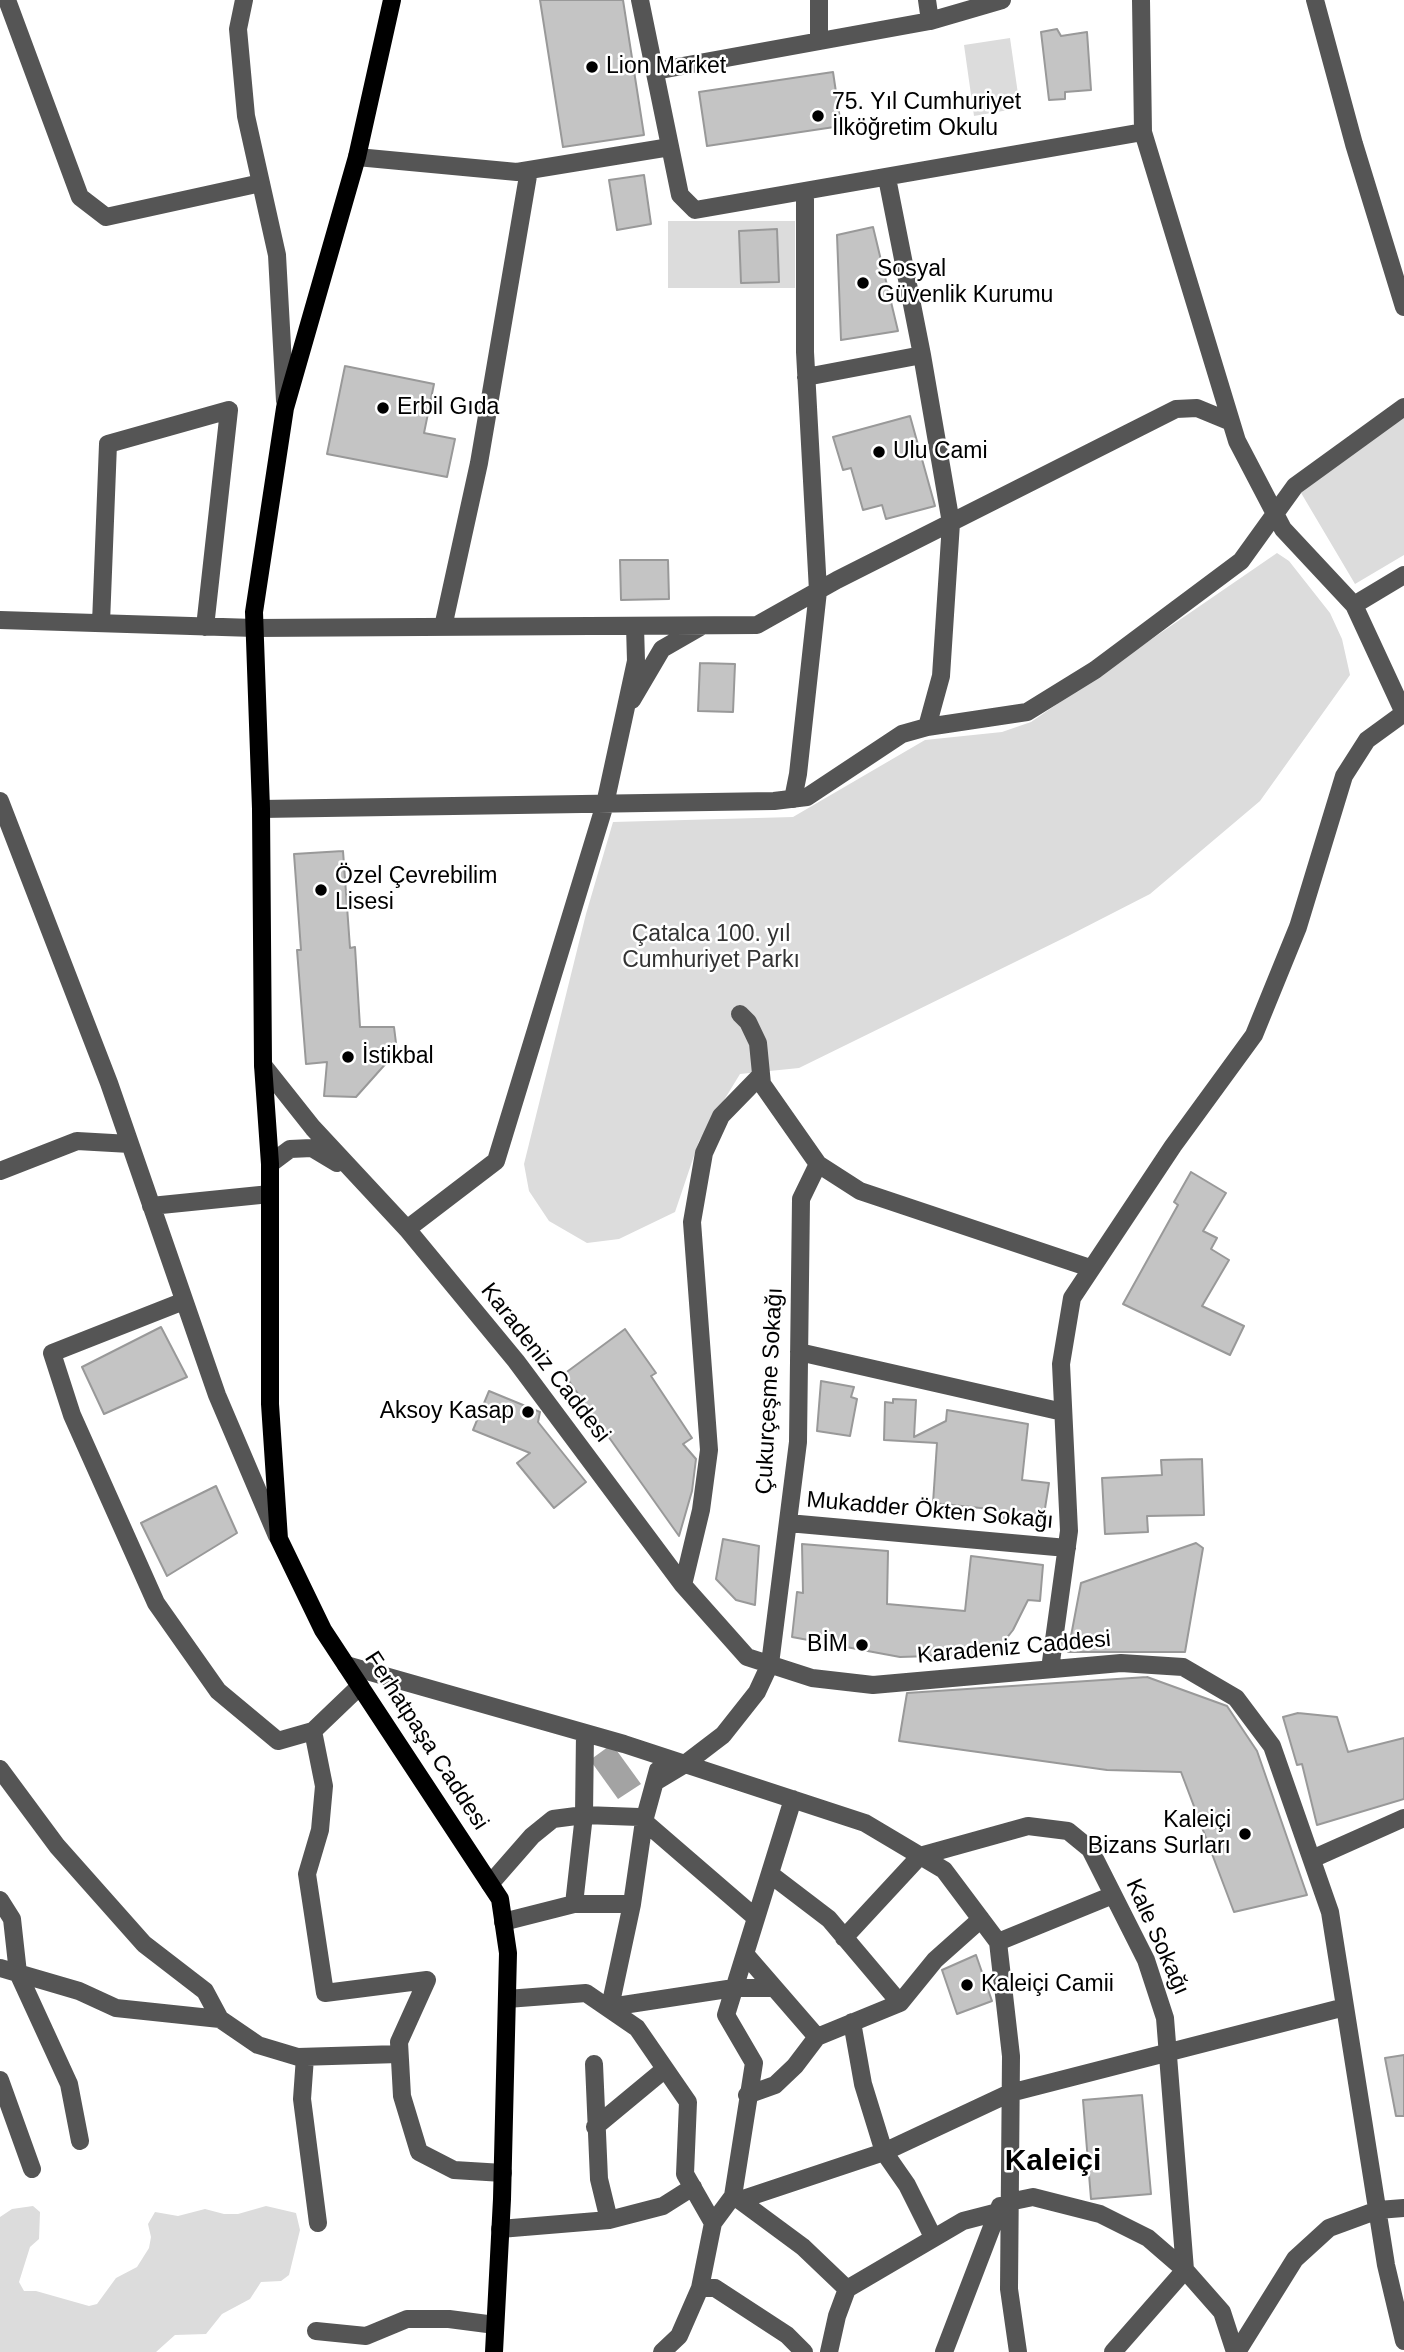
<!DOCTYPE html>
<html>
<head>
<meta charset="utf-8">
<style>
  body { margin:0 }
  canvas { display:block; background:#fff }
</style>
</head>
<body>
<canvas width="1404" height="2352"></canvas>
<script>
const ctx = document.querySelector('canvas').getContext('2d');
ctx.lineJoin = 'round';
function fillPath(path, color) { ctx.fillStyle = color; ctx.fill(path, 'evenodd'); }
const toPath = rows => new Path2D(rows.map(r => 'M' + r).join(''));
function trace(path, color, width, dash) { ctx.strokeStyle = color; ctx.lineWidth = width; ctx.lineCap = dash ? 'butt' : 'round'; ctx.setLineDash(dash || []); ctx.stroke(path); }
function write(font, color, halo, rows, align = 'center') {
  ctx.font = font + ' Arial,sans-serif'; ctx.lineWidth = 5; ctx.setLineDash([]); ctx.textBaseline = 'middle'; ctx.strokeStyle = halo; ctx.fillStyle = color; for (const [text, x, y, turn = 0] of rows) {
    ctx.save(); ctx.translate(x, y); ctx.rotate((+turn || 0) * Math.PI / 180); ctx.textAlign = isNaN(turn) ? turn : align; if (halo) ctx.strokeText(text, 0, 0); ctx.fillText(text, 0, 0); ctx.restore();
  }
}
fillPath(toPath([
  [1010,38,1020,108,974,116,964,45],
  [668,221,795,221,795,288,668,288],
  [1404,417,1404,555,1355,584,1294,481],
  [1277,553,1289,561,1330,613,1342,639,1350,675,1260,801,1150,894,1068,936,799,1068,740,1074,699,1141,675,1212,619,1239,587,1243,549,1221,529,1191,524,1164,586,914,613,822,793,817,925,740,1002,732,1031,722],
  [33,2206,40,2212,39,2239,30,2247,19,2282,24,2291,36,2291,89,2306,97,2304,116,2278,137,2267,149,2248,151,2237,148,2224,155,2212,178,2216,205,2209,224,2214,238,2214,266,2206,296,2213,300,2230,289,2275,281,2281,261,2282,250,2299,222,2314,206,2334,175,2335,156,2352,0,2352,0,2217,12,2209]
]), '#dcdcdc');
fillPath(toPath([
  [612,1744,641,1784,618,1799,590,1760]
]), '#a3a3a3');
const building = toPath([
  [540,0,623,0,644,135,563,147,540,0],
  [1057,29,1061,36,1087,32,1091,90,1065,92,1065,99,1049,100,1041,32,1057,29],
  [833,72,841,126,707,146,699,92,833,72],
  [644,175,651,224,617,230,609,180,644,175],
  [873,227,898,331,841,340,837,235,873,227],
  [777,229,779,282,741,283,739,231,777,229],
  [345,366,434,384,424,433,455,439,447,477,327,454,345,366],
  [910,416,935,506,886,519,882,505,863,510,851,468,843,470,833,437,910,416],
  [620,560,668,560,669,599,621,600,620,560],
  [700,663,735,664,733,712,698,711,700,663],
  [343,851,350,948,355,947,360,1027,394,1027,397,1051,356,1097,324,1096,327,1062,306,1064,297,950,301,950,294,854,343,851],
  [1191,1172,1226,1193,1203,1231,1217,1238,1211,1249,1229,1260,1202,1306,1244,1326,1230,1355,1123,1304,1178,1205,1174,1202,1191,1172],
  [161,1327,187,1377,104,1414,82,1367,161,1327],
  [625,1329,656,1373,651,1376,692,1438,683,1444,696,1459,692,1491,679,1536,564,1374,625,1329],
  [821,1381,854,1387,851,1397,857,1399,850,1436,817,1431,821,1381],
  [489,1391,540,1412,538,1422,586,1482,554,1508,517,1463,530,1453,473,1430,489,1391],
  [893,1399,916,1400,914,1437,946,1421,947,1410,1028,1424,1022,1480,1049,1483,1043,1521,989,1517,990,1509,933,1503,937,1443,884,1440,885,1402,893,1403,893,1399],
  [1202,1459,1204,1515,1147,1516,1148,1532,1105,1534,1102,1478,1162,1475,1161,1460,1202,1459],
  [216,1486,237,1533,167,1576,141,1523,216,1486],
  [723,1539,759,1546,755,1605,736,1600,716,1579,723,1539],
  [1196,1543,1203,1548,1185,1652,1068,1652,1081,1583,1196,1543],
  [802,1544,888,1551,887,1604,965,1611,971,1556,1043,1565,1040,1601,1028,1600,1013,1630,994,1654,900,1657,792,1637,797,1592,803,1593,802,1544],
  [1147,1677,1227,1706,1257,1751,1307,1895,1234,1912,1181,1772,1107,1770,899,1741,907,1693,1147,1677],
  [1298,1713,1337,1717,1348,1752,1404,1738,1404,1799,1317,1825,1302,1764,1297,1765,1283,1717,1298,1713],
  [976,1955,992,2001,957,2014,942,1970,976,1955],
  [1404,2055,1404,2116,1396,2116,1385,2058,1404,2055],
  [1142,2095,1151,2194,1091,2199,1083,2100,1142,2095]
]);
fillPath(building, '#c4c4c4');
trace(building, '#999', 2);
trace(toPath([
  [7,0,80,197,106,217,261,183],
  [244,0,238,29,246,116,277,255,285,401],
  [640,0,680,195,695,210,1143,132],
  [819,0,819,41],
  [1141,0,1143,132,1237,441,1283,529,1354,605,1404,713],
  [1315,0,1354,144,1404,307],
  [930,21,1002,0],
  [655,71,930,21,927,0],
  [357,157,517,172,670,147],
  [887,178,922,355,951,523,941,676,927,727],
  [806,377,922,355],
  [1354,605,1404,575],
  [0,620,254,628,757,625,837,580,1176,409,1197,408,1231,422],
  [101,623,108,444,229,410,205,627],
  [443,627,479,463,529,170],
  [632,700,662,649,702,626],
  [793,799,798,774,818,591,805,352,805,192],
  [0,801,109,1083,217,1395,277,1536],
  [261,809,774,801,807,797,902,734,927,727,1027,712,1095,670,1241,561,1295,486,1404,407],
  [740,1014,748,1022,758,1043,762,1084,818,1164,860,1191,1090,1268],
  [263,1065,313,1128,407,1229,516,1361,683,1585,747,1657,812,1678,873,1685,1121,1663,1183,1667,1236,1698,1272,1746,1330,1912,1386,2265,1404,2341],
  [270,1164,290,1149,312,1148,337,1163],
  [0,1171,77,1141,130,1144],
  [151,1206,270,1194],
  [407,1229,496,1161,605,804,636,661,635,626],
  [184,1301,52,1353,72,1415,156,1603,218,1691,278,1741,313,1731,360,1686],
  [799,1352,1063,1412],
  [788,1523,1067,1548],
  [683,1585,701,1510,709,1450,692,1222,704,1153,721,1116,760,1076],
  [346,1665,624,1744,865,1823,944,1870,998,1942,1011,2056,1009,2289,1018,2352],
  [1050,1669,1069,1531,1061,1364,1072,1298,1173,1146,1254,1035,1298,927,1344,776,1367,740,1404,713],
  [313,1731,324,1786,320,1830,307,1874,325,1993,427,1980,399,2042,402,2096,419,2152,454,2170,503,2173],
  [585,1733,584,1815,574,1904,632,1904],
  [0,1769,57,1846,144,1944,205,1991,220,2019,258,2045,298,2057,399,2054],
  [658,1770,644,1821,632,1904,610,2007,734,1988,773,1988],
  [655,1782,685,1764,723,1735,757,1692,770,1664,798,1442,801,1199,818,1164],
  [1312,1859,1404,1818],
  [770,1874,829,1919,900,2003],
  [490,1884,532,1836,553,1819,584,1815,639,1817,756,1918],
  [0,1900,12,1919,18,1973,69,2084,80,2141],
  [503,1922,574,1904],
  [844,1938,920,1856,1028,1826,1068,1831,1090,1849,1146,1960,1165,2018,1185,2270,1113,2352],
  [998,1942,1113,1895],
  [745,1954,817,2037],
  [0,1968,79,1991,116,2008,220,2019],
  [507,1999,586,1993,637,2028,688,2102,685,2174,713,2223],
  [852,2022,863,2084,884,2152,907,2185,933,2237],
  [305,2057,302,2099,318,2223],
  [594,2064,599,2179,609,2220],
  [0,2080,32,2169],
  [747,2095,775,2085,795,2066,817,2037,900,2003,935,1960,981,1919],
  [595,2127,665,2069],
  [734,2196,803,2247,847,2289],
  [740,2200,884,2152,1010,2093,1345,2007],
  [1009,2202,1033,2197,1100,2214,1148,2238,1185,2270,1222,2312,1235,2352],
  [500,2229,609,2220,663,2206,693,2187],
  [700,2288,715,2288,787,2335,804,2352],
  [316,2331,366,2336,407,2319,449,2319,495,2325],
  [662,2352,679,2336,700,2288,713,2223,733,2196,754,2063,726,2015,793,1799],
  [829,2352,837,2316,847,2289,963,2221,998,2212],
  [944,2352,1000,2206],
  [1237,2352,1295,2259,1329,2228,1378,2210,1404,2208]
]), '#555', 18);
trace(toPath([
  [392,0,357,157,285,408,254,612,261,809,263,1065,270,1164,270,1404,279,1539,323,1630,500,1899,508,1953,502,2199,494,2352]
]), '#000', 18);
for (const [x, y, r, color] of [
  [592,67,7,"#000"],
  [818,116,7,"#000"],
  [863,283,7,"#000"],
  [383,408,7,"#000"],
  [879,452,7,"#000"],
  [321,890,7,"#000"],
  [348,1057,7,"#000"],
  [528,1412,7,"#000"],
  [862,1645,7,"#000"],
  [1245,1834,7,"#000"],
  [967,1985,7,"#000"]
]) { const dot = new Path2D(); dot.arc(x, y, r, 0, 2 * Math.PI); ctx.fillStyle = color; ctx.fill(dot); trace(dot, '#fff', 2.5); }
write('23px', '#000', '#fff', [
  ["Lion Market",606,67],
  ["75. Yıl Cumhuriyet",832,103],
  ["İlköğretim Okulu",832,129],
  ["Sosyal",877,270],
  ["Güvenlik Kurumu",877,296],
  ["Erbil Gıda",397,408],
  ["Ulu Cami",893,452],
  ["Özel Çevrebilim",335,877],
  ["Lisesi",335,903],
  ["İstikbal",362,1057],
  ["Aksoy Kasap",514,1412,"right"],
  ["BİM",848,1645,"right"],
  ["Kaleiçi",1231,1821,"right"],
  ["Bizans Surları",1231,1847,"right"],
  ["Kaleiçi Camii",981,1985]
], 'left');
write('23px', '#333', '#fff', [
  ["Çatalca 100. yıl",711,935],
  ["Cumhuriyet Parkı",711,961]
]);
write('23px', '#000', '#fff', [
  ["Karadeniz Caddesi",545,1363,52],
  ["Çukurçeşme Sokağı",770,1391,-87],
  ["Mukadder Ökten Sokağı",930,1511,5],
  ["Karadeniz Caddesi",1014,1648,-5],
  ["Ferhatpaşa Caddesi",426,1741,57],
  ["Kale Sokağı",1157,1937,66]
]);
write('bold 30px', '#000', '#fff', [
  ["Kaleiçi",1053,2162]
]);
</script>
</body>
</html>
